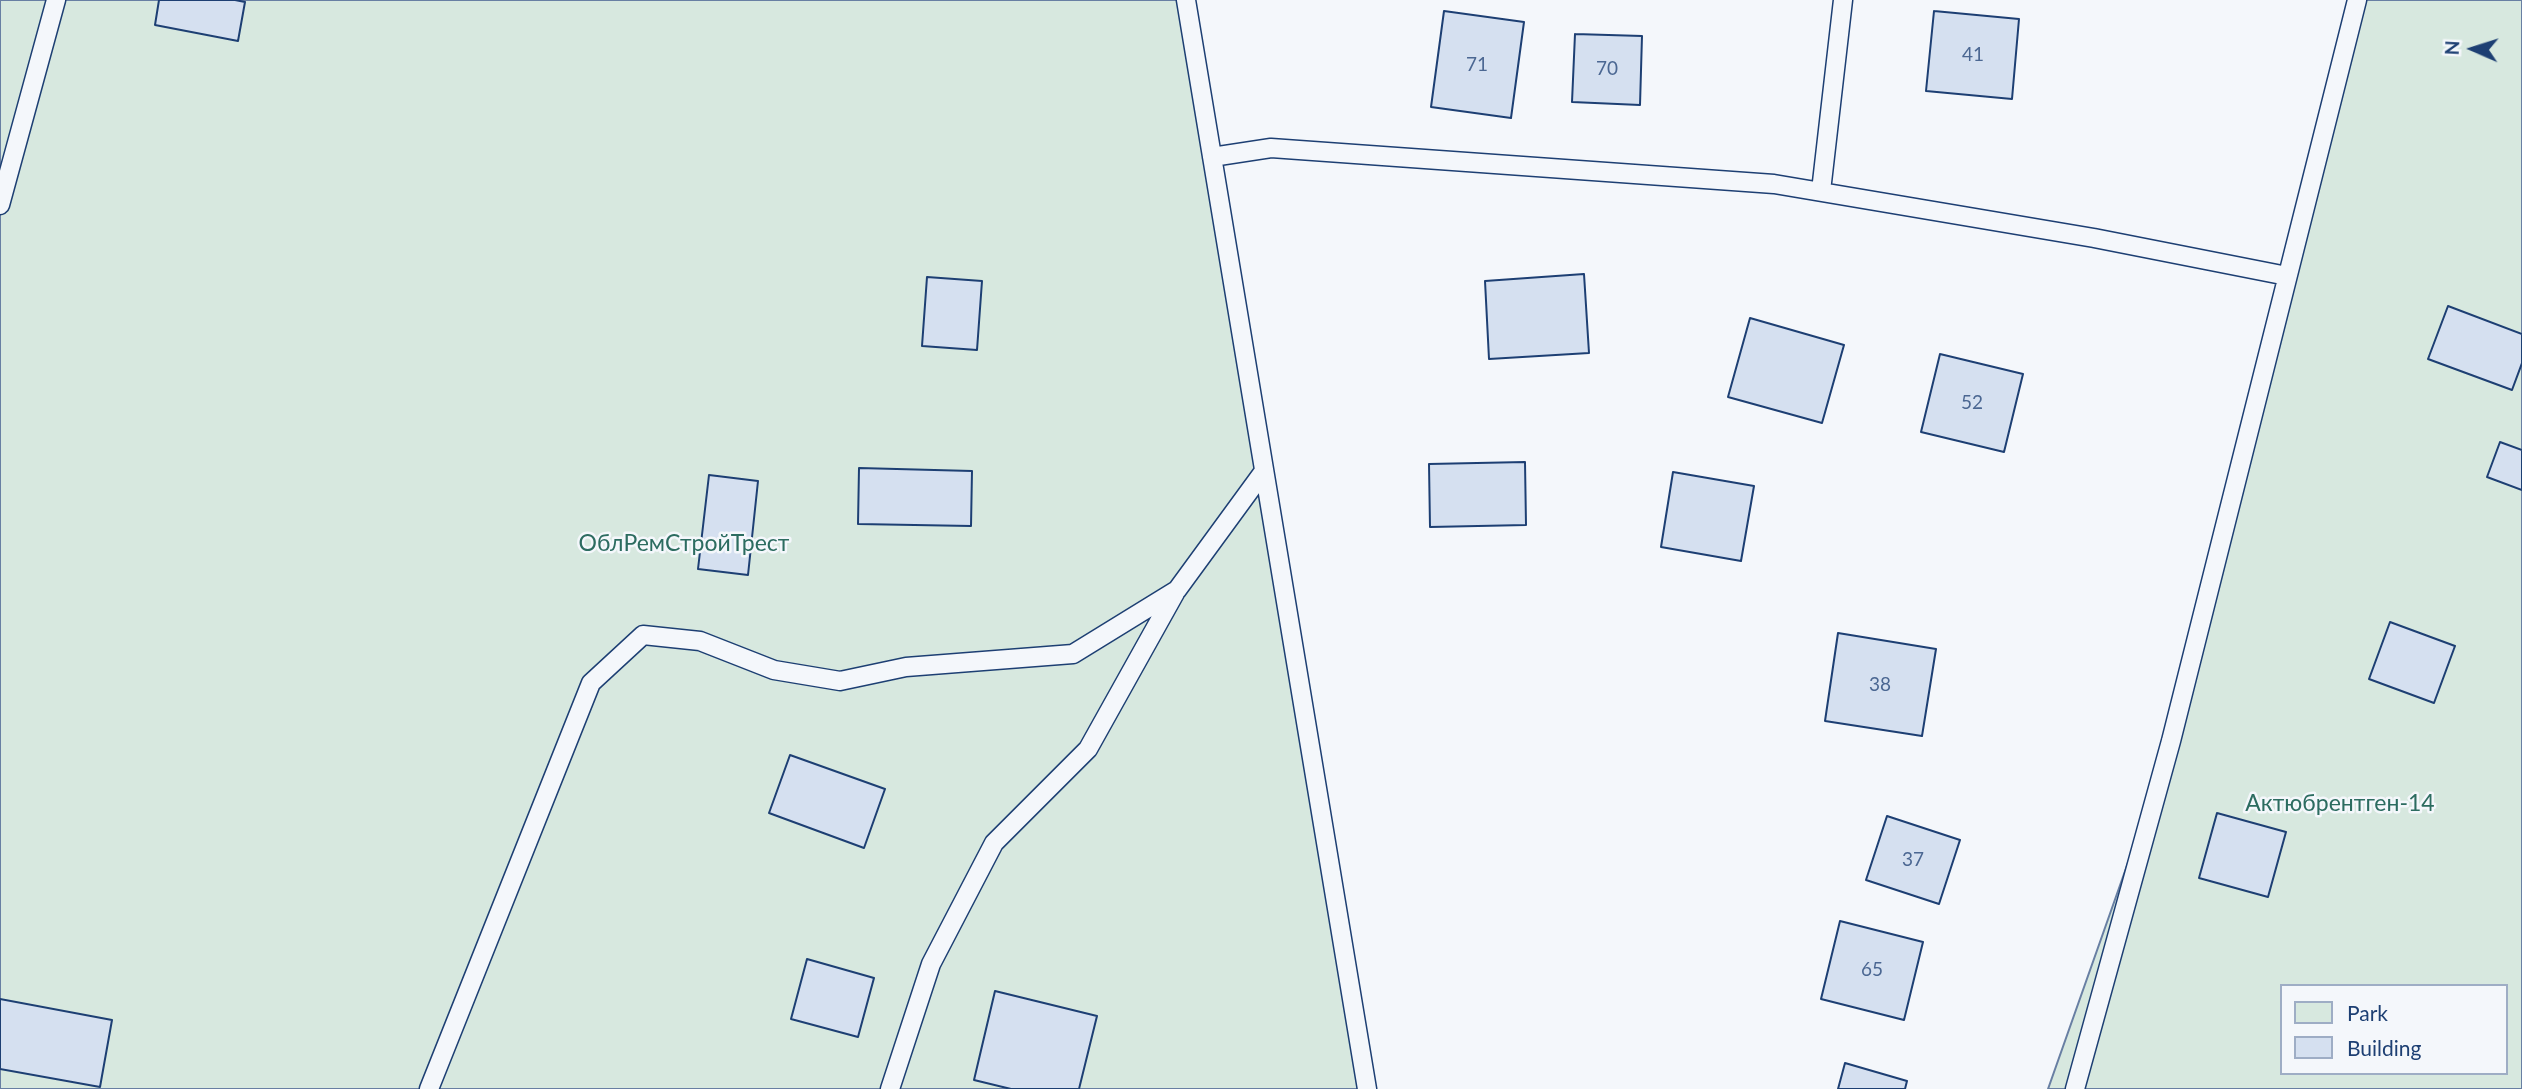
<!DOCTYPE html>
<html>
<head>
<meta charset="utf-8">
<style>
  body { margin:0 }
  #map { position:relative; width:2522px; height:1089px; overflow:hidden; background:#f4f7fb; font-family:Lato,sans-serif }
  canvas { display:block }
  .legend { position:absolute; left:2280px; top:984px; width:228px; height:91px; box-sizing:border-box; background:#f4f7fb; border:2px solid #9eadc5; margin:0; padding:9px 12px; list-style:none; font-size:21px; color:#1d3f73 }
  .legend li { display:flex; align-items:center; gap:14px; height:35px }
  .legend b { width:35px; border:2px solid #9eadc5 }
  .north { position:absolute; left:2438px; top:14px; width:70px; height:70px; -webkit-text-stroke:5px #f4f7fb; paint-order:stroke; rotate:273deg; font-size:19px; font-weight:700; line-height:28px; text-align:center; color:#1d3f73 }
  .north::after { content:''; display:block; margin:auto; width:24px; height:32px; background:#1d3f73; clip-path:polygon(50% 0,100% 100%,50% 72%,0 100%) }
</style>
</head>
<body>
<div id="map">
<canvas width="2522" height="1089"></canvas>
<ul class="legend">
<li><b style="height:19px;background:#d7e8df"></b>Park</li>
<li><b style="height:19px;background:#d5e0f0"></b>Building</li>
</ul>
<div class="north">N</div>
</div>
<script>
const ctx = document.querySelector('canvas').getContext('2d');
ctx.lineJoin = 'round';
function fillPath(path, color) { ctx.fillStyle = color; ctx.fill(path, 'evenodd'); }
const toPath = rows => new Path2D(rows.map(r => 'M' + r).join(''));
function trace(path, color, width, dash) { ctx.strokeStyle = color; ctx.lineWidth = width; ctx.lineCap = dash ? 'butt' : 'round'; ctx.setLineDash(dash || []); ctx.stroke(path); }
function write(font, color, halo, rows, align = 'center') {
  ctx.font = font + ' Lato,sans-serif'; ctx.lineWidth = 5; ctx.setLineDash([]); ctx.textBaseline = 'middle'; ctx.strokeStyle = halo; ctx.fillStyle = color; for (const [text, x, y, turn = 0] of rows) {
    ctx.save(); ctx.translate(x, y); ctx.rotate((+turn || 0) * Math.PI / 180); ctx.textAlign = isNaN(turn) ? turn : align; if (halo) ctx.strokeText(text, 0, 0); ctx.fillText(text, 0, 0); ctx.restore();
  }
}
const green = toPath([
  [0,0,1186,0,1367,1089,0,1089,0,0],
  [2363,0,2522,0,2522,1089,2048,1089,2171,741,2363,0],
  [2282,986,2506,986,2506,1073,2282,1073,2282,986]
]);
fillPath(green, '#d7e8df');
trace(green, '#687fa3', 2);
const building = toPath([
  [159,0,235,0,245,2,238,41,155,25,159,0],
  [1444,11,1524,22,1511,118,1431,107,1444,11],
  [1934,11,2019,19,2012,99,1926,91,1934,11],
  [1575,34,1642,36,1640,105,1572,102,1575,34],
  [1584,274,1589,353,1489,359,1485,281,1584,274],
  [927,277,982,281,977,350,922,346,927,277],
  [2448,306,2522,334,2522,363,2512,390,2428,359,2448,306],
  [1750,318,1844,345,1822,423,1728,397,1750,318],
  [1940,354,2023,374,2004,452,1921,432,1940,354],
  [2500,442,2522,450,2522,490,2487,477,2500,442],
  [1525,462,1526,525,1430,527,1429,464,1525,462],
  [859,468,972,471,971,526,858,524,859,468],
  [1673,472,1754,486,1741,561,1661,547,1673,472],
  [709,475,758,481,748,575,698,569,709,475],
  [2390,622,2455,646,2434,703,2369,679,2390,622],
  [1838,633,1936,649,1922,736,1825,721,1838,633],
  [790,755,885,789,864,848,769,813,790,755],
  [2217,813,2286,832,2268,897,2199,878,2217,813],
  [1887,816,1960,840,1939,904,1866,880,1887,816],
  [1840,921,1923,942,1904,1020,1821,999,1840,921],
  [807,959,874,978,858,1037,791,1019,807,959],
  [995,991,1097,1016,1079,1089,1011,1089,974,1080,995,991],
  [0,999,112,1020,100,1087,0,1069,0,999],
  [1845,1063,1907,1081,1905,1089,1838,1089,1845,1063]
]);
fillPath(building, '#d5e0f0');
trace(building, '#1d3f73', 2);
const service = toPath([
  [1186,0,1367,1089],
  [1212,157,1271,148,1774,184,2094,238,2287,276],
  [1821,191,1843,0],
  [0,205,56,0],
  [429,1089,591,683,643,635,700,641,774,670,840,681,906,667,1073,654,1177,590,1264,471],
  [890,1089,931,964,994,843,1088,749,1175,593],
  [2075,1089,2171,741,2357,0]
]);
trace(service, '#1d3f73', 21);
trace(service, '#f4f7fb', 18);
write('19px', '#4b6792', null, [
  ["41",1973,55],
  ["71",1477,65],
  ["70",1607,69],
  ["52",1972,403],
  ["38",1880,685],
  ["37",1913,860],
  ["65",1872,970]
]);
write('23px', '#2c6c60', '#f4f7fb', [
  ["ОблРемСтройТрест",684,544],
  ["Актюбрентген-14",2340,804]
]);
</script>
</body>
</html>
